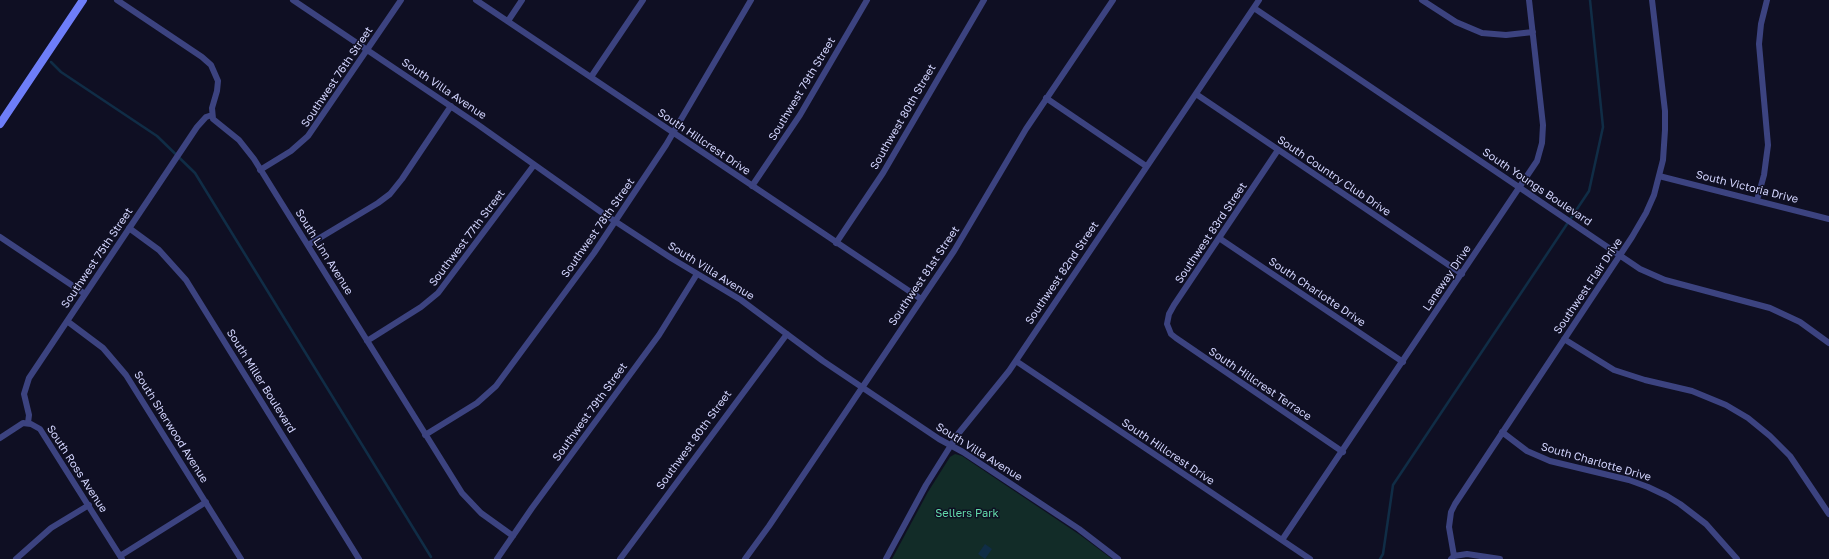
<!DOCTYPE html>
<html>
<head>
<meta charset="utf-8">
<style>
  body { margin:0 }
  canvas { display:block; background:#0f0f23 }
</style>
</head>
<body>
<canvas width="1829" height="559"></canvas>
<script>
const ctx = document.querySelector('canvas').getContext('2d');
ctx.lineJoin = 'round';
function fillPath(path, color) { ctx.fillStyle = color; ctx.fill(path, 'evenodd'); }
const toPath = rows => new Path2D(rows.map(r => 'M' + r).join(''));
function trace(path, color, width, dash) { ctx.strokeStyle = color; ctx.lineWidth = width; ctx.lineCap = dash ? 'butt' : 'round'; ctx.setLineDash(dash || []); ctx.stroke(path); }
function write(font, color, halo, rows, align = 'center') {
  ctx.font = font + ' "Golos Text",sans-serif'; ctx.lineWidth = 3; ctx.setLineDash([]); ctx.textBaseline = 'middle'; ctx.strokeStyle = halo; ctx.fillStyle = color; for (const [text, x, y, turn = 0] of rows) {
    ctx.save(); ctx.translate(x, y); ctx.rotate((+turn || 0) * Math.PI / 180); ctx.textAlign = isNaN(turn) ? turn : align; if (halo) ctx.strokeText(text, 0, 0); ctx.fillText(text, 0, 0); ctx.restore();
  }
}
fillPath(toPath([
  [955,454,962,456,1080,535,1112,559,892,559,928,492,950,457]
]), '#122c28');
fillPath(toPath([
  [985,544,992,549,985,559,978,554]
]), '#102d46');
trace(toPath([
  [51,62,61,72,157,136,195,173,431,557],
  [1380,559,1383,554,1393,485,1589,191,1603,127,1590,0]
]), '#102d46', 2.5);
trace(toPath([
  [117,0,202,57,211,65,218,81,217,91,212,108,213,119,239,140,254,159,462,493,481,513,513,536],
  [293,0,477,124,601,212,671,258,741,300,823,361,939,439,963,452,1079,529,1118,559],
  [476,0,921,299],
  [1422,0,1456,22,1482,33,1506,35,1533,32],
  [1254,8,1640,269,1665,280,1770,308,1800,322,1829,343],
  [508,21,522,0],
  [591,77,643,0],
  [1196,94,1462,274],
  [1046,98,1146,166],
  [1278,150,1174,305,1169,314,1167,324,1171,334,1176,338,1343,452],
  [260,170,291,151,308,136,401,0],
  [1659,176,1829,219],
  [752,186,800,115,867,0],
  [1757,200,1764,175,1768,145,1759,44,1761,24,1767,0],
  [129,228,159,250,186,280,359,559],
  [0,237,85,294],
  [1219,238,1403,362],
  [836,243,883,173,984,0],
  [308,245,378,203,390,194,402,179,451,106],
  [67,321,103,348,126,375,241,559],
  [1564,339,1614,370,1645,380,1692,391,1726,405,1748,418,1770,436,1790,456,1829,514],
  [367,341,421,307,438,293,534,165],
  [1016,361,1310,559],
  [28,423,29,415,24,394,29,378,197,127,206,117,212,115],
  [1502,432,1527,451,1550,461,1629,480,1648,487,1667,496,1680,504,1706,524,1737,559],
  [425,435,477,403,496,386,594,253,666,145,751,0],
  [0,438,23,423,31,424,40,429,122,559],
  [1282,540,1537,161,1542,143,1543,125,1529,0],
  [120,556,206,502],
  [1454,556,1449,527,1451,512,1455,504,1632,237,1646,213,1654,195,1663,160,1665,130,1665,111,1652,0],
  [16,559,51,528,89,505],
  [497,559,532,508,659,335,697,274],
  [620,559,787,334],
  [745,559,769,526,954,251,1026,129,1113,0],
  [886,559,926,485,958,434,1009,371,1259,0],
  [1451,559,1454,556,1467,554,1500,559]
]), '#3c4380', 6);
trace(toPath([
  [0,124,83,0]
]), '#6e7ef9', 8);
write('11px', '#d2d4fd', '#0f0f23', [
  ["Southwest 76th Street",337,77,-56],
  ["South Villa Avenue",444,89,34],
  ["Southwest 79th Street",802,89,-59],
  ["Southwest 80th Street",903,117,-60],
  ["South Hillcrest Drive",704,142,34],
  ["South Country Club Drive",1334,176,34],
  ["South Youngs Boulevard",1537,187,34],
  ["South Victoria Drive",1747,187,14],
  ["Southwest 78th Street",598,228,-55],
  ["Southwest 83rd Street",1211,233,-56],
  ["Southwest 77th Street",467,238,-53],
  ["South Linn Avenue",324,252,58],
  ["Southwest 75th Street",97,258,-56],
  ["South Villa Avenue",711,271,32],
  ["Southwest 82nd Street",1062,273,-56],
  ["Southwest 81st Street",924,276,-56],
  ["Laneway Drive",1447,278,-56],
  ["Southwest Flair Drive",1588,286,-56],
  ["South Charlotte Drive",1317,292,34],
  ["South Miller Boulevard",261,381,58],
  ["South Hillcrest Terrace",1260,384,34],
  ["Southwest 79th Street",590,412,-54],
  ["South Sherwood Avenue",171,427,58],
  ["Southwest 80th Street",694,440,-54],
  ["South Villa Avenue",979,452,32],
  ["South Hillcrest Drive",1168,452,34],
  ["South Charlotte Drive",1596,462,16],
  ["South Ross Avenue",77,469,57]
]);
write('11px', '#62daaa', '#0f0f23', [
  ["Sellers Park",967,514]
]);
</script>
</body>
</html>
